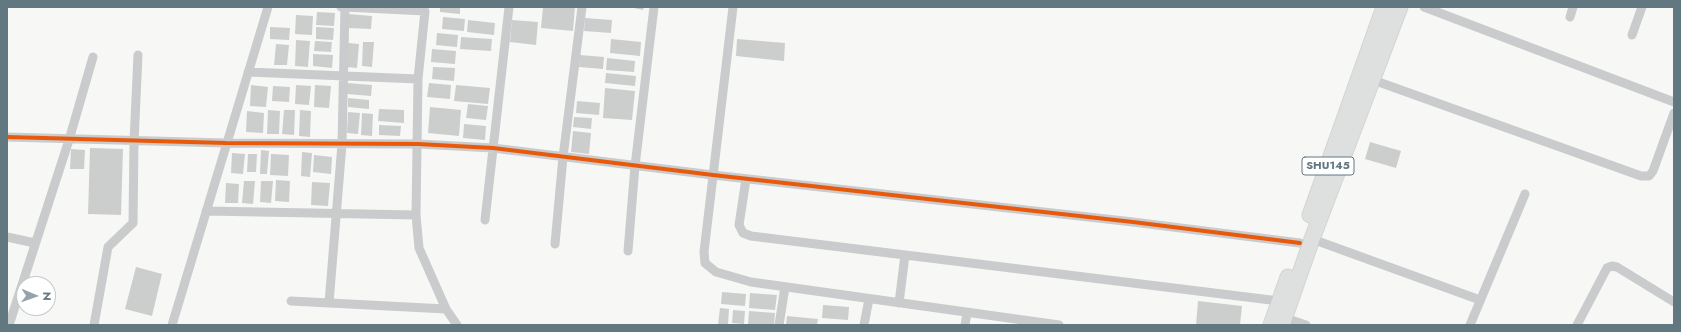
<!DOCTYPE html>
<html>
<head>
<meta charset="utf-8">
<style>
  body { margin:0 }
  #map { position:relative; width:1681px; height:332px; overflow:hidden; background:#f7f7f6; font-family:Jost,sans-serif }
  canvas { display:block }
  .frame { position:absolute; inset:0; border:8px solid #627880; pointer-events:none }
  .north { position:absolute; left:16px; top:276px; width:40px; height:40px; box-sizing:border-box; background:#fff; border:1px solid #c0c9cc; border-radius:50%; rotate:92deg; font-size:11px; font-weight:700; line-height:16px; text-align:center; color:#627880 }
  .north::after { content:''; display:block; margin:auto; width:14px; height:18px; background:#96a4a9; clip-path:polygon(50% 0,100% 100%,50% 72%,0 100%) }
</style>
</head>
<body>
<div id="map">
<canvas width="1681" height="332"></canvas>
<div class="frame"></div>
<div class="north">N</div>
</div>
<script>
const ctx = document.querySelector('canvas').getContext('2d');
ctx.lineJoin = 'round';
function fillPath(path, color) { ctx.fillStyle = color; ctx.fill(path, 'evenodd'); }
const toPath = rows => new Path2D(rows.map(r => 'M' + r).join(''));
function trace(path, color, width, dash) { ctx.strokeStyle = color; ctx.lineWidth = width; ctx.lineCap = dash ? 'butt' : 'round'; ctx.setLineDash(dash || []); ctx.stroke(path); }
function write(font, color, halo, rows, align = 'center') {
  ctx.font = font + ' Jost,sans-serif'; ctx.lineWidth = 4; ctx.setLineDash([]); ctx.textBaseline = 'middle'; ctx.strokeStyle = halo; ctx.fillStyle = color; for (const [text, x, y, turn = 0] of rows) {
    ctx.save(); ctx.translate(x, y); ctx.rotate((+turn || 0) * Math.PI / 180); ctx.textAlign = isNaN(turn) ? turn : align; if (halo) ctx.strokeText(text, 0, 0); ctx.fillText(text, 0, 0); ctx.restore();
  }
}
fillPath(toPath([
  [440,7,460,7,460,14,440,12],
  [543,7,575,7,573,31,541,28],
  [629,7,644,7,643,10],
  [317,12,335,13,334,26,316,25],
  [348,14,372,16,371,29,347,28],
  [296,15,313,16,312,35,295,34],
  [443,17,465,19,464,31,442,29],
  [585,18,612,20,611,33,584,31],
  [468,20,495,23,494,35,467,32],
  [512,20,538,22,536,45,510,42],
  [270,27,290,28,289,40,270,39],
  [316,27,334,28,333,40,316,39],
  [437,33,458,35,457,47,436,45],
  [461,37,492,39,491,51,460,49],
  [611,39,641,42,640,56,610,53],
  [737,39,785,43,784,61,736,56],
  [296,40,310,41,308,67,295,66],
  [315,41,332,42,331,52,314,51],
  [363,42,374,42,372,67,362,66],
  [348,43,359,44,357,68,347,67],
  [276,44,289,45,287,65,274,65],
  [432,49,456,51,455,64,431,62],
  [313,54,333,55,332,68,313,66],
  [580,55,604,57,603,69,579,67],
  [607,58,635,61,634,72,606,70],
  [433,67,455,68,454,81,432,79],
  [606,73,636,76,635,86,605,83],
  [347,83,372,85,371,96,347,94],
  [429,83,451,85,450,99,427,97],
  [251,85,268,87,266,107,250,106],
  [296,85,311,86,309,105,295,104],
  [315,85,331,86,329,108,314,107],
  [456,85,490,88,488,104,454,101],
  [273,86,290,87,289,102,272,101],
  [605,88,635,91,632,120,603,118],
  [348,98,369,100,369,109,348,107],
  [577,101,600,103,599,115,576,113],
  [468,104,488,106,486,120,466,118],
  [430,107,461,110,459,136,428,133],
  [379,109,404,110,404,123,378,121],
  [268,110,280,111,279,134,267,134],
  [284,110,295,110,294,135,282,134],
  [300,110,311,111,310,137,299,136],
  [247,111,264,113,263,133,246,132],
  [348,112,360,113,358,134,347,133],
  [362,113,373,114,372,136,361,135],
  [574,117,592,118,591,129,573,127],
  [464,124,486,126,485,140,463,138],
  [379,125,401,126,400,136,379,135],
  [573,131,591,133,589,154,571,152],
  [1370,142,1401,151,1396,168,1365,159],
  [90,148,123,149,121,215,88,214],
  [71,149,85,150,84,169,70,169],
  [261,150,269,151,267,174,260,174],
  [302,152,312,153,310,177,301,176],
  [232,153,245,154,243,174,231,173],
  [248,154,257,154,256,172,247,172],
  [271,154,289,155,288,176,270,175],
  [314,155,332,157,331,174,313,172],
  [276,180,290,181,289,202,275,201],
  [244,181,255,181,253,204,242,203],
  [261,181,273,181,271,203,260,202],
  [312,182,330,183,328,206,311,205],
  [226,183,239,184,238,203,225,203],
  [136,267,162,274,152,316,125,309],
  [722,292,746,294,745,306,721,304],
  [750,293,777,295,775,310,749,308],
  [1198,301,1242,306,1240,325,1196,325],
  [823,305,849,307,848,320,822,318],
  [720,308,729,309,728,325,718,325],
  [733,310,745,311,744,324,732,323],
  [749,311,775,313,774,325,748,325],
  [787,316,818,319,817,325,786,325]
]), '#cccece');
const primary = toPath([
  [1310,215,1384,7],
  [1271,325,1288,277],
  [1282,325,1312,239,1400,7]
]);
trace(primary, '#d3d4d4', 17);
trace(toPath([
  [345,7,425,11,418,79,416,215,419,248,446,309,457,325],
  [733,7,704,252,705,263,716,272,751,282,1059,325],
  [1424,7,1674,102],
  [1570,17,1573,7],
  [1632,35,1642,7],
  [248,72,418,79],
  [1373,80,1641,176,1649,176,1653,171,1674,113],
  [7,137,226,143,418,144,493,148,713,175,1133,222,1300,243],
  [746,179,739,225,743,233,751,236,1279,301],
  [206,211,416,215],
  [485,220,509,7],
  [7,237,35,243],
  [1312,239,1480,300],
  [555,244,563,157,582,7],
  [628,251,635,166,654,7],
  [291,301,446,309],
  [329,303,342,144,345,7,341,7],
  [899,303,905,255],
  [1285,318,1306,325],
  [9,325,69,140,93,57],
  [94,325,108,247,133,223,134,142,138,55],
  [172,325,268,7],
  [779,325,785,287],
  [864,325,869,299],
  [965,325,967,313],
  [1470,325,1525,194],
  [1577,325,1607,268,1612,266,1617,267,1674,302]
]), '#c9cbcc', 9);
trace(primary, '#dedfdf', 15);
trace(toPath([
  [7,137,226,143,418,144,493,148,713,175,1133,222,1300,243]
]), '#e8590c', 4);
for (const [x, y, w] of [
  [1328,166,52]
]) { const box = new Path2D(); box.roundRect(x - w / 2, y - 9, w, 18, 3); ctx.fillStyle = '#fff'; ctx.fill(box); trace(box, '#627880', 1); }
write('bold 11px', '#627880', null, [
  ["SHU145",1328,166]
]);
</script>
</body>
</html>
